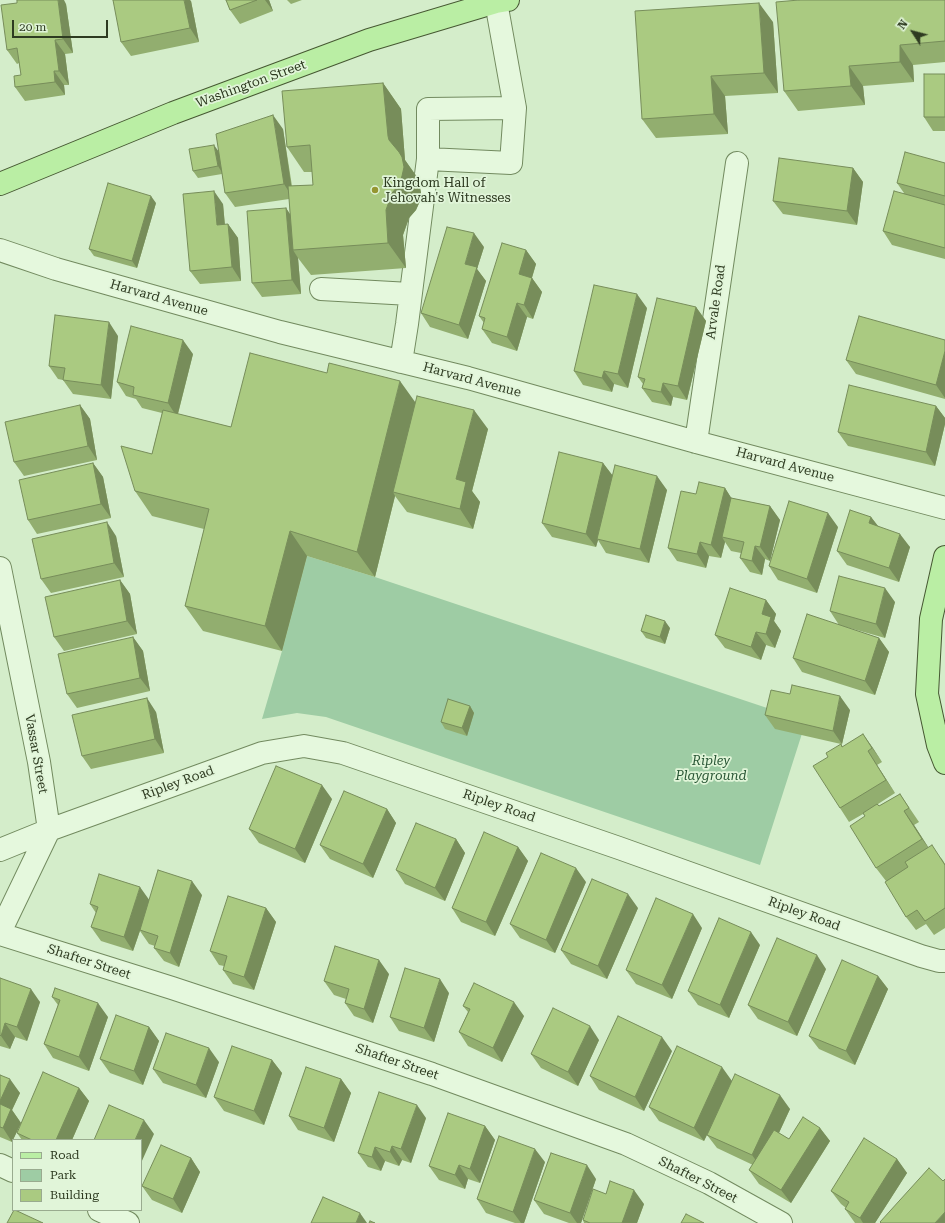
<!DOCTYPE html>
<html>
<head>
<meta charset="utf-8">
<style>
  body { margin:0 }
  #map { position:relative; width:945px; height:1223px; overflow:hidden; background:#d4edca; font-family:"Roboto Serif",serif }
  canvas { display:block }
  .legend { position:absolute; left:12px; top:1139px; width:130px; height:72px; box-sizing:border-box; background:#e1f5d9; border:1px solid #99ab8f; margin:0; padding:5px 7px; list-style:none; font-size:12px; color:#2e3b21 }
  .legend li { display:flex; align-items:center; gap:8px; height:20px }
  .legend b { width:20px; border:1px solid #99ab8f }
  .north { position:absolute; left:893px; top:12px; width:40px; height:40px; -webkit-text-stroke:3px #e1f5d9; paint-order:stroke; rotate:306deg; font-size:11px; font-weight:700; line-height:16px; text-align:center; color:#2e3b21 }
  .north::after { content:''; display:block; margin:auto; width:14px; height:18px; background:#2e3b21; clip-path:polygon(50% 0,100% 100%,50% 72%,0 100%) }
  .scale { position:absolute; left:12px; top:20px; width:96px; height:18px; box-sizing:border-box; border:2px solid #2e3b21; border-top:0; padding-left:5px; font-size:12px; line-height:14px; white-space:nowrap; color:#2e3b21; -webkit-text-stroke:3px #e1f5d9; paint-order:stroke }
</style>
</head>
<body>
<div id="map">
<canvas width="945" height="1223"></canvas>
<ul class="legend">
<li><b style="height:5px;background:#baeea4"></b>Road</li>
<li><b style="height:11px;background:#9ecca4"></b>Park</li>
<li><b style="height:11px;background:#aaca81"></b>Building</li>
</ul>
<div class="north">N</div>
<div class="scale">20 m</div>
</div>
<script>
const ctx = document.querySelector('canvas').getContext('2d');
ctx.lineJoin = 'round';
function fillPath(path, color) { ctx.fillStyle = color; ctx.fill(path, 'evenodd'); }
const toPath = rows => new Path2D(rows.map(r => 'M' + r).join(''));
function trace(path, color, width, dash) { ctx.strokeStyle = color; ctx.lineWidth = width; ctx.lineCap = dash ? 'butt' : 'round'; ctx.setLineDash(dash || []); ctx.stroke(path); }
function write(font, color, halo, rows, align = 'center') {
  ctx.font = font + ' "Roboto Serif",serif'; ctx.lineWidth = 3.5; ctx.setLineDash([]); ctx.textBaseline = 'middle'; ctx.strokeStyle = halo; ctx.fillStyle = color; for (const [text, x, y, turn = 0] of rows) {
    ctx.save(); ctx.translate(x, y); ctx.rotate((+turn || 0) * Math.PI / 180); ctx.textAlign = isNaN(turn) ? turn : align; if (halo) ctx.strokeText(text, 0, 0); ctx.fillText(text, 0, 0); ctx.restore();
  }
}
fillPath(toPath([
  [307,556,375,577,806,721,760,865,326,717,297,713,262,719,282,651]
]), '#9ecca4');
const minor = toPath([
  [496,2,515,108,511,163,428,159,428,109,515,108],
  [0,250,56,269,280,332,468,378,696,442,945,508],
  [321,289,410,294],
  [401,362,407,324,428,159],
  [696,442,737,163],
  [0,568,39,762,49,830,0,932],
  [0,850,49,830,262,753,304,746,343,753,619,848,921,956,939,961,945,961],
  [0,934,172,988,432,1074,626,1144,709,1183,781,1223],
  [0,1165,13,1171],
  [99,1210,128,1223]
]);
const major = toPath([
  [0,184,173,113,369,40,496,2,508,0],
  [945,557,931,619,927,694,938,745,945,763]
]);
trace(minor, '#728a5f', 24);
trace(major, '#465832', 24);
trace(minor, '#e5f8dd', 22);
trace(major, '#baeea4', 22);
fillPath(toPath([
  [226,0,269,0,273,11,240,24,230,10],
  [287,0,302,0,291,4],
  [945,0,945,62,913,65,914,82,863,86,865,105,798,111,784,91],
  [191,1,199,42,131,56,121,42],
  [66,4,73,53,65,54,69,85,64,85,65,95,25,101,15,87,21,75,19,63,17,64,7,50],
  [773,22,778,93,725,96,728,134,656,138,642,119],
  [945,74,945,131,933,131,924,117],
  [383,83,401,109,405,160,417,177,419,182,421,193,420,201,416,210,409,218,403,235,406,268,311,275,298,258,301,294,262,297,252,283,286,208,290,214,289,199,235,207,225,193,222,174,198,178,193,171,219,151,283,129,292,186,313,185,312,172,304,172,287,147],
  [945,163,945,259,892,245,883,231,904,193,897,183],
  [853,168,863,182,857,225,783,214,773,201],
  [156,203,137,268,94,256,89,249],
  [223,204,225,225,228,224,238,238,241,281,200,284,190,271],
  [484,247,477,269,486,281,468,339,430,327,421,313],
  [526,250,536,264,532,278,542,292,533,319,527,317,517,351,492,343,482,329,484,323,479,316],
  [696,307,706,321,687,400,673,397,671,406,652,402,642,388,643,384,638,377],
  [647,308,628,388,614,384,612,392,583,385,574,371],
  [118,336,111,399,73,394,63,380,58,379,49,366],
  [945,340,945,399,856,374,846,360],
  [193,354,178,414,231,427,415,403,488,429,472,491,480,502,473,529,407,512,395,496,375,577,307,556,282,651,203,631,185,606,204,529,152,516,135,491,152,454,162,413,142,408,136,399,126,396,117,382],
  [80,405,90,419,97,460,24,476,14,462],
  [936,406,945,418,945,424,935,466,848,446,838,432],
  [93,463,103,477,111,518,37,534,28,520],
  [603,463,612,475,667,490,649,563,606,553,598,540,596,547,552,537,542,523],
  [725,488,731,498,770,506,780,520,770,561,765,559,762,575,750,572,740,558,741,553,731,551,725,542,721,558,709,556,706,568,677,561,668,548,696,494],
  [871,517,878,526,910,547,899,582,847,565,837,551],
  [838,527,817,593,778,580,769,566],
  [116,536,124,577,51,593,41,579],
  [120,580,130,594,137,634,64,651,54,637],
  [766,600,776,614,774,621,781,631,775,648,766,645,761,660,725,648,715,635],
  [895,602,885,638,846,627,879,638,889,652,875,695,802,672,793,658,839,625,830,611],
  [670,628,665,644,646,638,641,631],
  [133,637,143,651,150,691,77,708,67,694],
  [470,706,474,713,467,736,445,729,441,722],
  [850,710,842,744,841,744,843,747,863,734,882,762,877,765,895,793,878,804,879,806,900,794,919,822,914,825,928,847,942,859,945,864,945,928,934,935,926,924,916,930,906,917,886,881,876,868,865,816,863,814,849,822,840,808,828,757,841,744,775,729,765,715],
  [156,712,164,753,91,769,82,756],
  [332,799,305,863,259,843,249,829],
  [387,809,396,823,373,878,330,859,320,845],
  [456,839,465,853,445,901,405,884,396,870],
  [518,847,528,861,495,936,461,922,452,908],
  [586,882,555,953,520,938,510,924],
  [202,895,179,967,164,961,154,948,155,946,149,944,140,931,133,951,101,941,91,927,96,913,90,904,149,900],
  [266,908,276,922,254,990,233,984,223,970,224,966,219,965,210,951],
  [638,908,607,979,571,964,561,950],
  [702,928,672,999,636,984,626,970],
  [760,945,729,1018,698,1005,688,991],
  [826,969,797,1036,758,1019,748,1005],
  [389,974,373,1023,354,1016,345,1003,346,999,334,995,324,981],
  [878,976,888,989,855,1065,819,1049,809,1036],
  [0,978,40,1002,27,1041,15,1037,10,1049,0,1046],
  [449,993,434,1042,399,1031,390,1017],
  [52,997,108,1017,89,1071,53,1058,44,1044,58,1005],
  [463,1006,524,1016,502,1062,468,1046,459,1032,468,1012],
  [149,1027,159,1041,143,1085,110,1073,100,1059],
  [599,1040,578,1086,541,1068,531,1054],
  [672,1051,644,1111,599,1090,590,1076],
  [272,1060,282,1073,264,1125,224,1111,214,1097],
  [219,1062,206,1098,163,1083,153,1069],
  [0,1075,20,1093,12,1110,21,1123,12,1142,0,1137],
  [341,1079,351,1093,334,1142,298,1130,289,1116],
  [732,1081,790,1109,779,1133,789,1139,820,1128,830,1141,791,1203,759,1184,749,1170,753,1165,717,1148,707,1135,704,1141,659,1121,649,1107],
  [79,1088,89,1101,72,1140,22,1140,17,1133],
  [426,1118,411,1163,402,1160,399,1166,385,1161,381,1171,368,1167,358,1153],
  [485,1126,495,1140,480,1183,468,1179,465,1189,439,1180,429,1166],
  [191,1158,200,1172,182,1213,152,1200,142,1186],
  [897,1159,907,1173,875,1223,855,1223,845,1209,846,1208,841,1204,831,1191],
  [545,1162,524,1223,515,1223,486,1213,477,1199],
  [596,1179,581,1223,569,1223,544,1214,534,1200],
  [606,1194,644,1204,637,1223,584,1223,583,1220]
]), '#92ae6f');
fillPath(toPath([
  [58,0,64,0,66,4,73,53,63,39],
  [184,0,190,0,191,1,199,42,190,28],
  [265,0,269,0,273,11],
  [759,3,773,22,778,93,764,73],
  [55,40,65,54,69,85,59,71],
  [900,45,913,65,914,82,900,62],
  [849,66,863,86,865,105,851,86],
  [54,71,64,85,65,95,55,82],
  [711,76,725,96,728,134,714,114],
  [383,83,401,109,405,160,417,177,419,182,421,193,420,201,416,210,409,218,403,235,406,268,388,243,386,210,392,193,389,140,388,136],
  [273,115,283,129,293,198,284,184],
  [214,145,219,152,223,174,218,166],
  [853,168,863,182,857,225,847,211],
  [214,191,223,204,226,239,217,225],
  [151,196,156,203,137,268,132,261],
  [286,208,295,222,293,250,298,258,301,294,292,280],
  [228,224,238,238,241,281,232,267],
  [474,233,484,247,477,269,486,281,468,339,459,325,465,264],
  [526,250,536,264,529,287,519,274],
  [532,278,542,292,533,319,524,305],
  [637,294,647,308,628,388,618,374],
  [517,303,527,317,517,351,507,337],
  [696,307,706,321,687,400,678,386],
  [109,322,118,336,111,399,101,385],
  [183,340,193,354,177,417,168,403],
  [945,351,945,398,936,385],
  [604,371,614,384,612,392,602,378],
  [400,381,418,406,393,492,395,496,375,577,357,552],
  [663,383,673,397,671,406,661,392],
  [80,405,90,419,97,460,88,446],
  [936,406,945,418,945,424,935,466,926,452],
  [474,410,488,429,472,491,480,502,473,529,460,509,456,479],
  [93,463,103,477,111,518,101,504],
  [603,463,613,476,597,539,598,540,596,547,586,534],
  [657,476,667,490,649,563,640,549],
  [725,488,734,502,722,537,725,542,721,558,711,545],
  [770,506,780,520,770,561,760,547],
  [828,513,838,527,817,593,807,579],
  [871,517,881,530,869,523],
  [107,522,116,536,124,577,114,563],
  [290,531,307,556,282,651,265,626],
  [900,534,910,547,899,582,889,568],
  [700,542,709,556,706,568,697,554],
  [755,546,765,559,762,575,752,561],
  [120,580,130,594,137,634,127,621],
  [885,588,895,602,885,638,876,624],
  [766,600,776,614,774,621,781,631,775,648,766,634,762,614],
  [665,621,670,628,665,644,660,637],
  [756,632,766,645,761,660,751,647],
  [133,637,143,651,150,691,140,678],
  [879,638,889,652,875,695,865,681],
  [840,696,850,710,842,744,833,731],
  [147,698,156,712,164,753,155,739],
  [470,706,474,713,467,736,462,728],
  [863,734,873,748,882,762,872,748],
  [868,751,895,793,886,780],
  [322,785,332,799,305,863,295,849],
  [387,809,396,823,373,878,363,864],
  [904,811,914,825,932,853,922,839],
  [456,839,465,853,445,901,435,888],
  [518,847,528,861,495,936,486,922],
  [576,868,586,882,555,953,546,940],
  [192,881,202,895,179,967,170,953],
  [140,887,150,901,133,951,124,937],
  [628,894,638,908,607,979,598,966],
  [266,908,276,922,254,990,244,977],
  [693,914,702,928,672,999,662,985],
  [751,932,760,945,729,1018,720,1005],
  [817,955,826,969,797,1036,788,1022],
  [379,960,389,974,373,1023,364,1009],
  [878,976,888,989,855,1065,846,1051],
  [440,979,449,993,434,1042,424,1028],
  [31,989,40,1002,27,1041,17,1027],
  [514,1002,524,1016,502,1062,493,1048],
  [98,1003,108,1017,89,1071,79,1057],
  [5,1023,15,1037,10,1049,1,1036],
  [590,1026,599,1040,578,1086,568,1072],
  [149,1027,159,1041,143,1085,134,1071],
  [662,1037,672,1051,644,1111,635,1097],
  [209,1048,219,1062,206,1098,196,1085],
  [272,1060,282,1073,264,1125,254,1111],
  [722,1067,732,1081,704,1141,694,1128],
  [10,1079,20,1093,12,1110,21,1123,12,1142,3,1128,0,1105,0,1101],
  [341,1079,351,1093,334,1142,324,1128],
  [79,1088,89,1101,72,1140,56,1140],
  [780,1095,790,1109,762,1169,752,1155],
  [417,1105,426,1118,411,1163,401,1149],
  [144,1120,154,1134,141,1163,141,1140,135,1140],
  [485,1126,495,1140,480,1183,470,1169],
  [820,1128,830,1141,791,1203,781,1190],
  [392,1146,402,1160,399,1166,390,1152],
  [375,1147,385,1161,381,1171,372,1157],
  [535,1149,545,1162,524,1223,521,1223,513,1212],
  [191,1158,200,1172,182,1213,173,1199],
  [897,1159,907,1173,875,1223,863,1223,860,1218],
  [459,1165,468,1179,465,1189,455,1175],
  [587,1165,596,1179,581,1223,577,1223,570,1213],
  [634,1190,644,1204,637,1223,622,1223],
  [945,1212,945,1223,935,1223],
  [360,1213,367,1223,356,1223]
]), '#778d5a');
const building = toPath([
  [17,0,58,0,63,39,55,40,59,71,54,71,55,82,15,87,14,76,21,75,17,48,7,50,1,5,17,3,17,0],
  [113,0,184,0,190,28,121,42,113,0],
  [226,0,257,0,230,10,226,0],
  [799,0,945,0,945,41,900,45,900,62,849,66,851,86,784,91,776,2,799,0],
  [759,3,764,73,711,76,714,114,642,119,635,11,759,3],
  [924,74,945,74,945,117,924,117,924,74],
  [383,83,388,136,389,140,399,152,402,157,404,167,402,176,399,185,392,193,386,210,388,243,293,250,288,186,313,185,310,145,287,147,282,91,383,83],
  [273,115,284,184,225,193,216,134,273,115],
  [214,145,218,166,193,171,189,149,214,145],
  [905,152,945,163,945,196,897,183,905,152],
  [779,158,853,168,847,211,773,201,779,158],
  [108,183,151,196,132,261,89,249,108,183],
  [214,191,217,225,228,224,232,267,190,271,183,194,214,191],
  [894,191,945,205,945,248,883,231,894,191],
  [286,208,292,280,252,283,247,211,286,208],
  [447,227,474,233,465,264,477,267,459,325,421,313,447,227],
  [502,243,526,250,519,274,532,278,524,305,517,303,507,337,482,329,485,318,479,316,502,243],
  [594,285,637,294,618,374,604,371,602,378,574,371,594,285],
  [657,298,696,307,678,386,663,383,661,392,642,388,645,379,638,377,657,298],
  [55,315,109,322,101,385,63,380,65,368,49,366,55,315],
  [859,316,945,340,945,351,936,385,846,360,859,316],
  [131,326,183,340,168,403,133,395,134,387,117,382,131,326],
  [250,353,327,373,329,363,400,381,357,552,290,531,265,626,185,606,209,509,135,491,121,446,152,454,163,410,231,427,250,353],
  [849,385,936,406,926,452,838,432,849,385],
  [417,396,474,410,456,479,466,482,460,509,393,492,417,396],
  [80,405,88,446,14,462,5,422,80,405],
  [559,452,603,463,586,534,542,523,559,452],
  [93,463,101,504,28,520,19,480,93,463],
  [615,465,657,476,640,549,597,539,615,465],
  [699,482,725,488,711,545,700,542,697,554,668,548,681,491,696,494,699,482],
  [731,498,770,506,760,547,755,546,752,561,740,558,744,542,722,537,731,498],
  [789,501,828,513,807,579,769,566,789,501],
  [850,510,871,517,869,523,900,534,889,568,837,551,850,510],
  [107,522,114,563,41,579,32,539,107,522],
  [839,576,885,588,876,624,830,611,839,576],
  [120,580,127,621,54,637,45,597,120,580],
  [730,588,766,600,762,614,771,617,766,634,756,632,751,647,715,635,730,588],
  [807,614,879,638,865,681,793,658,807,614],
  [646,615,665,621,660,637,641,631,646,615],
  [133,637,140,678,67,694,58,654,133,637],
  [792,685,840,696,833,731,765,715,771,690,790,694,792,685],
  [147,698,155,739,82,756,72,715,147,698],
  [448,699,470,706,462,728,441,722,448,699],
  [863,734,872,748,868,751,886,780,840,808,813,766,828,757,826,753,841,744,842,747,863,734],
  [276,766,322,785,295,849,249,829,276,766],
  [344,791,387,809,363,864,320,845,344,791],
  [900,794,909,808,904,811,922,839,876,868,850,826,865,816,863,813,877,804,879,806,900,794],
  [416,823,456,839,435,888,396,870,416,823],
  [484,832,518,847,486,922,452,908,484,832],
  [932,845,945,865,945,908,925,921,917,910,906,917,885,882,908,867,905,862,932,845],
  [541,853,576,868,546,940,510,924,541,853],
  [158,870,192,881,170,953,154,948,158,936,140,930,158,870],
  [99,874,140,887,124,937,91,927,98,907,90,904,99,874],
  [592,879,628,894,598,966,561,950,592,879],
  [228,896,266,908,244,977,223,970,227,956,210,951,228,896],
  [656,898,693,914,662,985,626,970,656,898],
  [719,918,751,932,720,1005,688,991,719,918],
  [777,938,817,955,788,1022,748,1005,777,938],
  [335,946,379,960,364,1009,345,1003,349,989,324,981,335,946],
  [842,960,878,976,846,1051,809,1036,842,960],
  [405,968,440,979,424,1028,390,1017,405,968],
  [0,978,31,989,17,1027,5,1023,1,1036,0,1035,0,978],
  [474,983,514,1002,493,1048,459,1032,470,1009,463,1006,474,983],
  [55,988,98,1003,79,1057,44,1044,60,1000,52,997,55,988],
  [553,1008,590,1026,568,1072,531,1054,553,1008],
  [116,1015,149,1027,134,1071,100,1059,116,1015],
  [618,1016,662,1037,635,1097,590,1076,618,1016],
  [166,1033,209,1048,196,1085,153,1069,166,1033],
  [232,1046,272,1060,254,1111,214,1097,232,1046],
  [677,1046,722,1067,694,1128,649,1107,677,1046],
  [306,1067,341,1079,324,1128,289,1116,306,1067],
  [43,1072,79,1088,56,1140,32,1140,17,1133,43,1072],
  [735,1074,780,1095,752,1155,707,1135,735,1074],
  [0,1075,10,1079,0,1101,0,1075],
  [379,1092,417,1105,401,1149,392,1146,390,1152,375,1147,372,1157,358,1153,379,1092],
  [0,1104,11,1109,3,1128,0,1127,0,1104],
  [109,1105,144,1120,135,1140,94,1140,109,1105],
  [448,1113,485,1126,470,1169,459,1165,455,1175,429,1166,448,1113],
  [803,1117,820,1128,781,1190,749,1170,774,1130,789,1139,803,1117],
  [499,1136,535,1149,513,1212,477,1199,499,1136],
  [864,1138,897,1159,860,1218,845,1209,849,1202,831,1191,864,1138],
  [161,1145,191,1158,173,1199,142,1186,161,1145],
  [551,1153,587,1165,570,1213,534,1200,551,1153],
  [929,1168,943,1181,945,1179,945,1212,935,1223,881,1223,880,1222,929,1168],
  [610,1181,634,1190,622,1223,590,1223,583,1220,593,1189,606,1194,610,1181],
  [323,1197,360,1213,356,1223,311,1223,323,1197],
  [14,1210,15,1210,43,1223,7,1223,14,1210],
  [686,1214,704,1223,681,1223,686,1214],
  [370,1221,375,1223,369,1223,370,1221]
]);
fillPath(building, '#aaca81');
trace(building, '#778d5a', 1);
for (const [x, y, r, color] of [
  [375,190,4,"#959631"]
]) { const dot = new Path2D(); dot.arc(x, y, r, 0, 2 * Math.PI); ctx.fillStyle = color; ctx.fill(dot); trace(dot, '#e1f5d9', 1.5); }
write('13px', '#2e3b21', '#e1f5d9', [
  ["Washington Street",251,84,-20],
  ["Harvard Avenue",159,298,16],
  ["Arvale Road",716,302,-82],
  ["Harvard Avenue",472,380,15],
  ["Harvard Avenue",785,465,15],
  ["Vassar Street",36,754,80],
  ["Ripley Road",178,783,-20],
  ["Ripley Road",499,806,19],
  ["Ripley Road",804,914,20],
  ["Shafter Street",89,962,18],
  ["Shafter Street",397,1062,19],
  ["Shafter Street",698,1180,27]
]);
write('13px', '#2e3b21', '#e1f5d9', [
  ["Kingdom Hall of",383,183],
  ["Jehovah's Witnesses",383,198]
], 'left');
write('italic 13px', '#295635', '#e1f5d9', [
  ["Ripley",711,761],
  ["Playground",711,776]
]);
</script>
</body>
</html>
